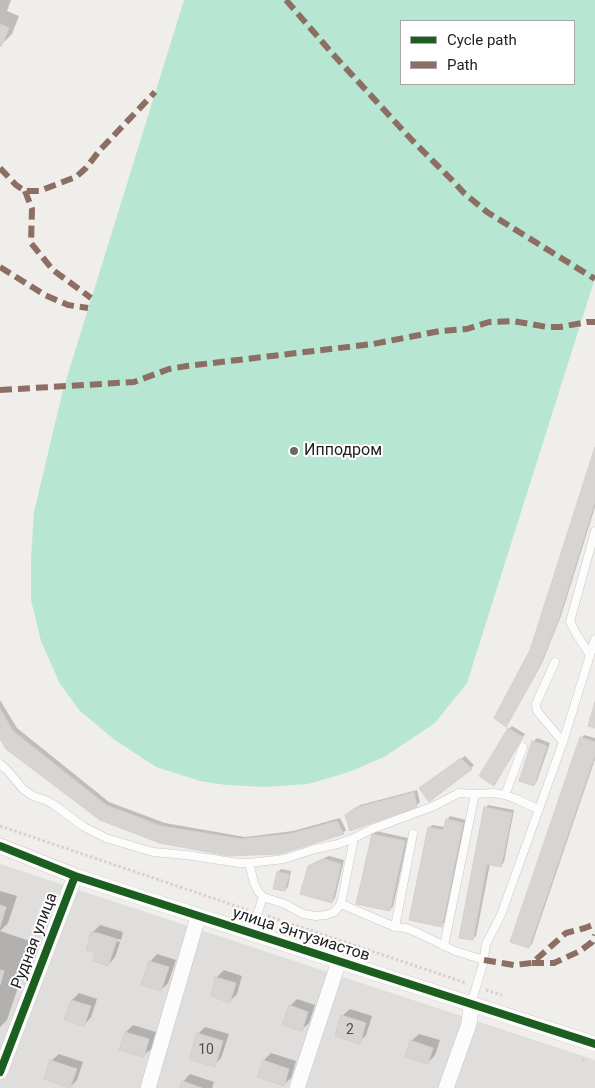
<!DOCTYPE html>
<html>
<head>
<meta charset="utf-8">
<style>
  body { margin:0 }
  #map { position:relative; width:595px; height:1088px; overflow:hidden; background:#f0eeeb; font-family:Roboto,sans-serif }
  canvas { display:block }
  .legend { position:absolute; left:400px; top:20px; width:175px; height:65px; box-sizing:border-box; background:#fff; border:1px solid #a7a7a7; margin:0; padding:6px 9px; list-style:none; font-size:15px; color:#222 }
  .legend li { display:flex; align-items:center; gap:10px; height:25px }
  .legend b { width:25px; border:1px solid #a7a7a7 }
</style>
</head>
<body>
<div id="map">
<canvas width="595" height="1088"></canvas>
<ul class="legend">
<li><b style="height:6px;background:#1b5e20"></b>Cycle path</li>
<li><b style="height:6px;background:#8d6e63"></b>Path</li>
</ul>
</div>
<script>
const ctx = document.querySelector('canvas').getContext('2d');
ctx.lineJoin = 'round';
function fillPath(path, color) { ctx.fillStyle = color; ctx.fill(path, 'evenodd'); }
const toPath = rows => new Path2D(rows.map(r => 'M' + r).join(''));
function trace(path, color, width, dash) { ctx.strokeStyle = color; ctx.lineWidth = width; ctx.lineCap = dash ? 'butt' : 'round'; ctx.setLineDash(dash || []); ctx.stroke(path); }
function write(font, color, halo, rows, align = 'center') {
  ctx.font = font + ' Roboto,sans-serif'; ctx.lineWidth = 4; ctx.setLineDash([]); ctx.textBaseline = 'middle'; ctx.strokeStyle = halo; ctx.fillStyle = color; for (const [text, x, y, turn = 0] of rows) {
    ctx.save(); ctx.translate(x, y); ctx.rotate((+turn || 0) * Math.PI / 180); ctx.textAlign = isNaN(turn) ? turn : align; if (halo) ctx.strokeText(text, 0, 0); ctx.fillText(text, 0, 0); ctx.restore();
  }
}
fillPath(toPath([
  [0,864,595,1060,595,1088,0,1088]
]), '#dfdedc');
fillPath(toPath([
  [184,0,595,0,595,278,467,683,435,723,384,757,349,772,308,784,265,787,226,785,200,781,156,767,115,740,80,711,60,684,41,641,31,600,31,559,34,512,63,390],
  [401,21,574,21,574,84,401,84]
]), '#b7e6d2');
fillPath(toPath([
  [0,0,11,0,7,11,19,16,12,34,1,45,0,45],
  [595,451,595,507,561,616,542,663,509,722,506,725],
  [0,700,17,728,109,802,165,823,245,837,293,831,340,818,346,830,343,833,229,854,160,842,0,736],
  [512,726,525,734,497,781,494,785,509,729],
  [584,735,595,738,595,759,532,944,529,947,581,738],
  [537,738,550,743,537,781,534,784,533,742],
  [465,756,474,765,471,768,424,785],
  [417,790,420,802,416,806,349,812,360,805],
  [488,805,514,810,504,862,501,866,490,864,476,936,472,939,485,808],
  [450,816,466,820,445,922,441,926,429,828,432,825,445,827,447,820],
  [376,831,408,838,393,907,389,910,373,835],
  [329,856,344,860,335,898,332,902,310,867,313,863],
  [281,869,291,871,288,887,285,890,278,872],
  [0,891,17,896,8,923,0,931,33,942,7,1020,0,1027],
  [100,925,123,932,121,940,95,932,95,934,120,942,115,957,108,965,97,952,87,949,93,932],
  [157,954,176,960,168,983,161,990,150,962],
  [224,970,242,976,237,994,229,1002,216,978],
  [79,993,97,999,91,1017,84,1025,72,1000],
  [297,999,315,1005,309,1023,301,1030,290,1006],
  [350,1009,372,1016,366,1035,359,1042,342,1016],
  [133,1025,156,1032,151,1049,143,1056,126,1032],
  [205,1027,229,1034,221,1058,214,1065,198,1034],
  [419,1034,440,1040,435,1055,428,1063,411,1041],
  [271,1053,296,1061,291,1078,283,1085,264,1060],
  [59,1054,83,1062,77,1080,70,1087,51,1061],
  [190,1074,214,1082,212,1088,181,1088,183,1082]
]), '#0003');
const building = toPath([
  [0,24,9,28,1,47,0,46,0,24],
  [595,447,595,502,558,621,539,668,506,727,494,718,530,650,595,447],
  [595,702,595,728,588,726,595,702],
  [0,709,13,731,106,805,161,826,241,839,289,834,337,821,344,834,280,854,229,856,160,843,100,820,6,749,0,739,0,709],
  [508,728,523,737,494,786,479,776,508,728],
  [580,737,595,742,595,755,529,948,510,942,580,737],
  [532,741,547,746,534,786,519,781,532,741],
  [461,758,472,769,429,802,419,788,461,758],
  [414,792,417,807,350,831,345,815,355,808,414,792],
  [484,807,512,813,501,867,487,864,473,940,459,938,484,807],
  [446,819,463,823,442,927,409,920,428,827,443,830,446,819],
  [372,834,405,841,390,911,356,904,372,834],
  [324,859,341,864,332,903,300,894,308,866,324,859],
  [277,872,289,874,285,891,273,889,277,872],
  [0,905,6,907,0,927,0,905],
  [91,932,117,940,108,966,93,961,95,953,86,950,91,932],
  [149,961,169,967,161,991,141,985,149,961],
  [0,970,4,971,0,985,0,970],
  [215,977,236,983,230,1003,211,996,215,977],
  [71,1000,91,1006,84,1026,64,1020,71,1000],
  [289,1005,308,1012,302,1031,282,1025,289,1005],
  [341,1015,366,1023,360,1044,335,1036,341,1015],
  [125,1032,149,1039,144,1057,119,1050,125,1032],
  [197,1033,223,1041,215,1067,189,1059,197,1033],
  [410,1040,433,1048,428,1064,405,1057,410,1040],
  [50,1060,77,1069,70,1088,44,1079,50,1060],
  [263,1060,289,1069,284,1086,257,1077,263,1060],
  [182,1081,202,1088,180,1088,182,1081]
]);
fillPath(building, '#d7d4d2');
trace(building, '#d3d0cc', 1);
const lane = toPath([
  [590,655,577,635,570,622,595,531],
  [555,662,536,704,537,711,563,742],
  [0,764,8,771,23,789,33,796,45,800,53,804,84,827,106,838,153,852,186,855,239,863,249,863,284,859,315,849,338,844,354,838,341,904,334,912,326,915,316,916,303,914,285,904,263,897,258,891,254,883,249,863],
  [505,795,523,747],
  [354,838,372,829,434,806,459,793,475,794,494,793,505,795,514,798,538,809],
  [341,904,395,927,406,928,418,933,455,951,484,960],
  [395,927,413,834],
  [251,933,263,897],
  [444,946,475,794],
  [471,1004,483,964,486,944,501,915,563,742,595,639]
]);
const street = toPath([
  [0,846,75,876,595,1044],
  [0,1072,75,876],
  [148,1088,198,917],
  [297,1088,339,961],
  [446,1088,469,1024,471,1004]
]);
trace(lane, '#c9c8c7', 9);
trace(street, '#c9c8c7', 16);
trace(toPath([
  [0,826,248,910],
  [268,916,466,983],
  [486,990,502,995],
  [583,1062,584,1057]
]), '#dccecd', 3, [2.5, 2.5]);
trace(lane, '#fdfcfc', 8);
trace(street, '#fdfcfc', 15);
trace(toPath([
  [286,0,331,52,410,138,453,181,464,193,487,212,595,279],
  [0,168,16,185,25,191,39,191,76,177,86,168,100,150,155,92],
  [25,191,32,209,31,243,53,270,91,298],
  [0,267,45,295,68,305,88,308],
  [0,390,134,382,169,369,187,366,373,344,440,331,467,329,489,322,513,321,547,327,560,327,587,322,595,322],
  [484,960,514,965,532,963,566,933,585,928,595,924],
  [532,963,554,963,580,951,592,942,595,935]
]), '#8d6e63', 6, [12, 6]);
trace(toPath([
  [0,846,75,876,595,1044],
  [0,1072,75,876]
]), '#1b5e20', 8);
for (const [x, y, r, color] of [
  [294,451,5,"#6a6968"]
]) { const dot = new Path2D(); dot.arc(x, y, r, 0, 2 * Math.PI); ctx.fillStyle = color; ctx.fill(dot); trace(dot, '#fff', 2); }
write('14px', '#4f4e4e', null, [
  ["2",350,1030],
  ["10",206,1050]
]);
write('16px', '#222', '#fff', [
  ["Ипподром",304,451]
], 'left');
write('16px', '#222', '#fff', [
  ["улица Энтузиастов",301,935,18],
  ["Рудная улица",35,941,-69]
]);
</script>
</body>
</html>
